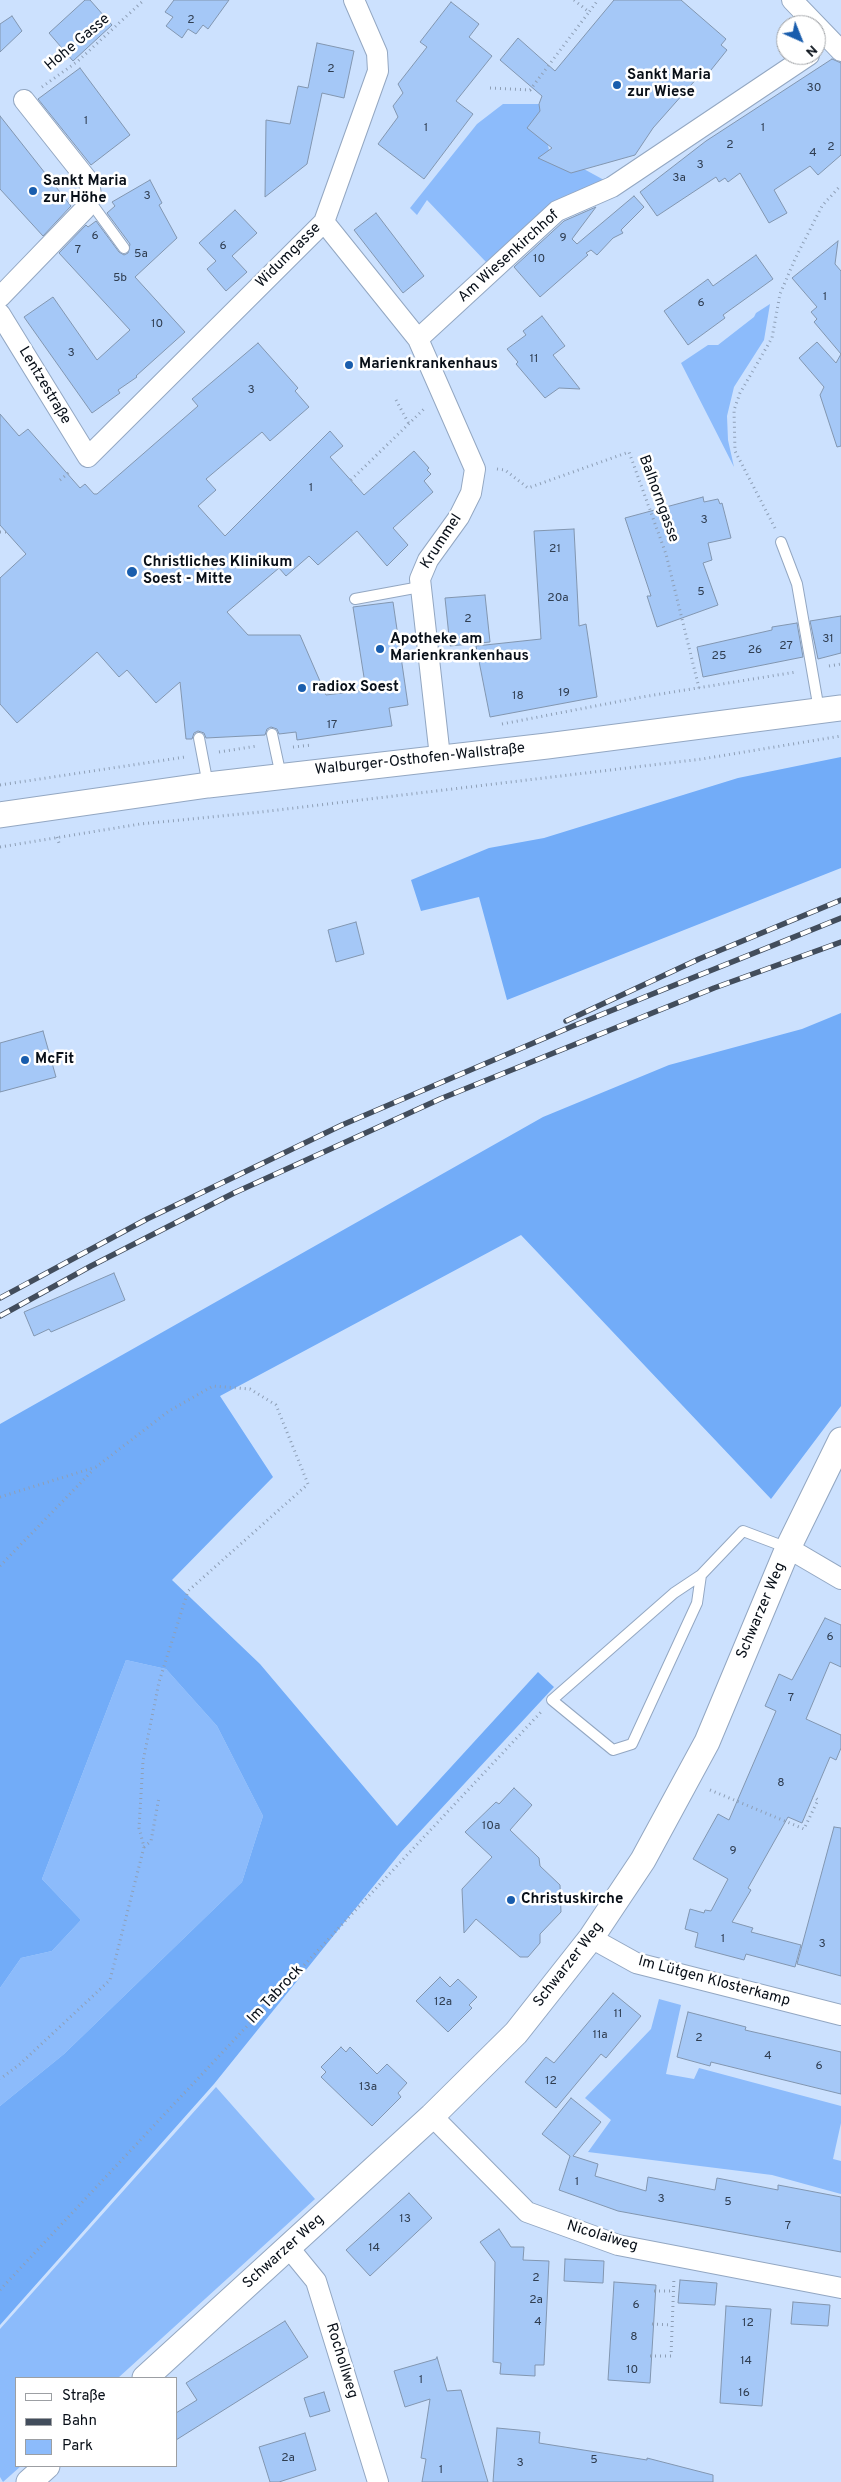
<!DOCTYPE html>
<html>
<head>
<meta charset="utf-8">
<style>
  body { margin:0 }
  #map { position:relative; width:841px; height:2482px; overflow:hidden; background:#cce1fe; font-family:Overpass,sans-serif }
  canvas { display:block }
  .legend { position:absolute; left:15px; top:2377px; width:162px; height:90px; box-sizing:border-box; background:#fff; border:1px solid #9c9fa3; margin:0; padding:6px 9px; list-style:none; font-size:15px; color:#080f18 }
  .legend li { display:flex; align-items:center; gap:10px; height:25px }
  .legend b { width:25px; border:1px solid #9c9fa3 }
  .north { position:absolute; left:776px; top:15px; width:50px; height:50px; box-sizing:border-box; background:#fff; border:1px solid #9c9fa3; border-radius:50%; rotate:136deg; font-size:14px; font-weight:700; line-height:20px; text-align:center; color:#080f18 }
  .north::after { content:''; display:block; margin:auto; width:18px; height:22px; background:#195dad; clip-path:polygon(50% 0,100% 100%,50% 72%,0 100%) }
</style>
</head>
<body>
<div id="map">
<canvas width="841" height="2482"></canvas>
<ul class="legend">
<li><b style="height:6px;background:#fff"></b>Straße</li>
<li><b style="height:6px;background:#424d5c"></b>Bahn</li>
<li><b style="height:14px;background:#8cbbfb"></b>Park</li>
</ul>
<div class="north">N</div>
</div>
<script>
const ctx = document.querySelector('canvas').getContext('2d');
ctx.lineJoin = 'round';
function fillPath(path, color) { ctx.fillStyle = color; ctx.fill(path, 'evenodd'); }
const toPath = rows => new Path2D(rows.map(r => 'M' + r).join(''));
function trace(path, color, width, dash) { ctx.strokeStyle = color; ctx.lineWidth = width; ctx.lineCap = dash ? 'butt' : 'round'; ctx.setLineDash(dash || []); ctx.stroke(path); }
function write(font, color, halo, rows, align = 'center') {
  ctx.font = font + ' Overpass,sans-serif'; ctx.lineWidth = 5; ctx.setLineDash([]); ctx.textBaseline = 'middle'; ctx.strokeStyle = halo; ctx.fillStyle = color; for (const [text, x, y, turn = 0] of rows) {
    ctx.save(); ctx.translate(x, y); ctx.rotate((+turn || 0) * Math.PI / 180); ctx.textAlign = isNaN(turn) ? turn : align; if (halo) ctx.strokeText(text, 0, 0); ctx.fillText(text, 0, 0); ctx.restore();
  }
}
fillPath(toPath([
  [503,104,539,104,549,150,604,180,486,262,427,200,417,215,410,208,477,124],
  [770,304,764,340,734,387,727,416,728,440,734,467,681,363,708,345,718,345,754,317,756,313],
  [126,1660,166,1669,217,1726,263,1816,242,1882,64,2054,0,2106,0,1988,21,1958,52,1951,81,1920,42,1879],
  [659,1999,681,2005,666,2074,694,2079,699,2068,841,2106,841,2123,833,2159,841,2161,841,2194,772,2175,588,2152,611,2120,585,2098,651,2029],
  [216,2087,315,2199,118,2378,16,2378,16,2466,21,2466,3,2482,0,2477,0,2329]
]), '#8cbbfb');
fillPath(toPath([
  [841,757,841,868,507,1000,479,897,421,911,411,880,489,848,544,838,738,778],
  [841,1013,841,1406,771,1499,521,1235,220,1396,273,1477,172,1580,260,1664,397,1826,538,1672,554,1687,401,1852,214,2084,0,2325,0,2106,64,2054,242,1882,263,1816,217,1726,166,1669,126,1660,42,1879,81,1920,52,1951,21,1958,0,1988,0,1424,543,1117,669,1065,802,1029]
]), '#72acf8');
const building = toPath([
  [85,0,90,0,112,25,73,61,49,33,85,0],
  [174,0,229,0,208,29,203,25,196,34,188,29,182,38,166,26,173,17,165,12,174,0],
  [614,0,681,0,726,39,721,45,727,50,703,80,699,76,653,128,635,155,571,173,538,158,552,148,527,128,540,111,539,104,542,96,500,60,518,38,555,71,614,0],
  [451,2,479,24,469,37,492,56,456,101,473,114,424,179,378,144,398,117,393,106,403,93,398,84,427,47,420,42,451,2],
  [12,16,22,31,0,52,0,24,12,16],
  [317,43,354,51,344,98,322,93,307,164,265,197,266,120,290,124,298,86,308,88,317,43],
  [832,59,841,63,841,155,818,175,810,166,774,190,787,213,769,223,740,173,728,182,725,178,719,182,716,177,657,216,640,192,706,141,832,59],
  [80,68,130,135,91,165,38,99,80,68],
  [0,116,71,206,43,236,0,189,0,116],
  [150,180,162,203,159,205,177,238,135,277,185,332,136,376,137,377,118,390,120,393,92,413,24,317,53,297,97,360,130,330,59,253,86,225,88,227,96,221,119,252,124,255,128,253,130,244,107,213,115,206,112,202,150,180],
  [634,196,644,207,621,230,623,233,613,238,597,255,591,250,586,253,588,255,540,297,514,267,564,221,596,207,572,239,577,244,634,196],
  [235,210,257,233,232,256,247,272,226,291,207,269,216,261,199,243,235,210],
  [376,213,424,276,403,293,354,230,376,213],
  [838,241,835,264,841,271,841,446,837,447,820,395,824,387,799,358,817,342,836,363,841,354,814,322,817,319,811,312,817,307,792,278,838,241],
  [756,255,773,279,723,315,725,318,688,345,664,311,708,279,713,286,756,255],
  [542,316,565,346,553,355,580,389,559,388,545,398,516,364,518,362,507,349,526,335,523,331,542,316],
  [258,343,298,388,295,391,309,407,270,441,262,432,206,479,216,490,198,506,225,536,330,431,343,446,330,457,364,495,414,451,429,468,427,470,431,474,424,481,433,492,393,528,408,545,387,566,357,531,318,565,309,556,286,576,279,568,227,612,248,635,300,635,326,695,366,690,353,607,393,602,408,705,389,708,392,726,297,740,296,732,279,734,277,729,271,727,267,729,265,735,206,738,204,733,198,731,194,733,192,739,186,739,180,682,156,703,127,670,119,677,97,652,17,723,0,704,0,578,26,554,0,525,0,414,19,436,28,429,80,488,85,484,94,494,97,494,198,406,192,399,258,343],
  [703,497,704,502,718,499,720,504,722,503,731,538,708,543,712,560,703,563,718,605,657,627,647,596,651,596,625,518,703,497],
  [574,529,579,626,586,624,597,697,490,717,476,646,541,639,534,531,574,529],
  [485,595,490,642,450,646,445,598,485,595],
  [841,616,841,653,818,659,810,621,841,616],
  [797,623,803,657,703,677,697,647,772,630,772,627,797,623],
  [356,922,364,954,336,962,328,930,356,922],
  [43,1031,56,1077,0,1092,0,1043,43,1031],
  [114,1273,125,1300,51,1332,49,1329,34,1336,24,1312,114,1273],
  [825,1618,841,1625,841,1667,830,1662,806,1719,841,1735,841,1748,836,1760,830,1757,802,1823,788,1817,748,1888,751,1890,732,1922,753,1928,751,1932,801,1945,795,1967,746,1954,744,1960,695,1947,698,1933,685,1929,690,1909,704,1913,705,1910,711,1911,728,1879,693,1859,718,1814,729,1820,776,1711,765,1706,779,1674,792,1680,825,1618],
  [514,1788,532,1805,510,1830,539,1858,540,1866,560,1885,561,1912,540,1934,540,1943,528,1957,520,1957,476,1919,464,1933,462,1889,492,1857,465,1832,496,1802,499,1804,514,1788],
  [834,1827,841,1828,841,1976,797,1964,834,1827],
  [440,1977,450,1987,458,1979,477,1997,469,2005,472,2008,448,2032,416,2001,440,1977],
  [613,1993,641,2016,606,2058,601,2054,556,2108,525,2082,546,2057,554,2063,613,1993],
  [688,2012,746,2027,745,2030,841,2052,841,2094,711,2062,710,2066,677,2057,688,2012],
  [341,2047,346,2052,350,2047,377,2074,387,2064,407,2083,398,2093,401,2097,372,2126,321,2077,326,2072,321,2067,341,2047],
  [571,2098,601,2122,573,2156,598,2164,595,2176,646,2191,648,2177,715,2190,717,2178,778,2190,778,2185,841,2197,841,2252,618,2211,559,2190,570,2156,542,2134,571,2098],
  [409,2193,432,2218,370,2276,346,2250,409,2193],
  [499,2229,511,2247,524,2247,523,2260,549,2261,544,2365,535,2365,535,2376,500,2374,501,2363,493,2362,495,2262,480,2242,499,2229],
  [565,2259,604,2261,603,2283,564,2281,565,2259],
  [680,2280,717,2283,715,2305,678,2303,680,2280],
  [614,2282,656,2285,650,2383,608,2380,614,2282],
  [793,2302,830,2305,828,2326,791,2324,793,2302],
  [726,2306,771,2309,762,2406,720,2403,726,2306],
  [285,2321,308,2357,176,2440,176,2413,197,2400,186,2383,285,2321],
  [437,2357,447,2391,461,2390,488,2482,422,2482,426,2459,421,2458,430,2399,405,2407,394,2371,436,2359,437,2357],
  [324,2392,330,2411,310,2417,304,2398,324,2392],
  [497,2428,540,2432,539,2443,647,2460,647,2458,713,2475,713,2482,493,2482,497,2428],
  [305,2433,316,2470,279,2482,270,2482,259,2447,305,2433]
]);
fillPath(building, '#a5c8f7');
trace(building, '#8296b0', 1);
const service = toPath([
  [89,200,124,248],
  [781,542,797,584,819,710],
  [355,599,420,587],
  [272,734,281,776],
  [199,738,208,785],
  [701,1575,697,1603,632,1744,613,1750,552,1700,674,1593,701,1575,743,1531,788,1548]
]);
const minor = toPath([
  [792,0,841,51],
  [324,222,418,339,475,469,471,493,459,517,428,560,420,579,440,757],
  [0,297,85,209,91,195,89,182,24,100],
  [0,314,88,457,324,222,378,71,377,53,354,0],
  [418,339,557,211,612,187,809,55],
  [788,1548,841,1579],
  [591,1938,636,1963,841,2015],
  [432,2116,527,2212,618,2245,841,2288],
  [289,2248,316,2281,378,2482]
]);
const tertiary = toPath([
  [0,815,208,785,547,746,841,708],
  [145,2378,432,2116,516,2033,591,1938,643,1860,707,1742,788,1548,841,1440],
  [29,2482,47,2466]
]);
trace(service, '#93a7c2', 12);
trace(minor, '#93a7c2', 22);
trace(tertiary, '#93a7c2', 27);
trace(toPath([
  [574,0,589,12,598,0],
  [42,87,78,61,144,0],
  [490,88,530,90,589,12],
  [396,400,409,424],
  [497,469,505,470,528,488,629,452,666,554,699,688],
  [60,480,71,471],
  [351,480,424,409],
  [775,528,735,451,734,410,740,393,772,338,780,294,795,259,822,206,841,185],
  [0,532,7,532],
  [829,666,841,664],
  [502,724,642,697,796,672],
  [293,747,312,745],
  [219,752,257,746],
  [0,785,185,757],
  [57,837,60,846],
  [0,847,140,824,261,812,702,759,841,736],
  [0,1497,96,1467,169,1411,213,1386,250,1389,276,1405,308,1484,188,1591,159,1682,143,1761,139,1828,144,1847,110,1980,20,2064,0,2079],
  [0,1566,94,1469],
  [710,1790,804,1829,818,1800,813,1796],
  [144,1847,151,1841,159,1797],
  [0,2290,541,1712],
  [654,2291,673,2291],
  [652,2324,672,2325],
  [650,2356,671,2356,674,2277]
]), '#8e9fb6', 3, [1, 4]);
trace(service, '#fff', 10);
trace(minor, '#fff', 20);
trace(tertiary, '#fff', 25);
const rail = toPath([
  [566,1021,699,959,841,900],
  [0,1298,147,1219,342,1125,573,1026,841,918],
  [0,1316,91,1266,234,1193,440,1099,714,988,841,942]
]);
trace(rail, '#424d5c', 5.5);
trace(rail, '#fff', 4, [11]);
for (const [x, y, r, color] of [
  [617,85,5,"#195dad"],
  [33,191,5,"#195dad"],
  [349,365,5,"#195dad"],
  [132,572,6,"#195dad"],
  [380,649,5,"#195dad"],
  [302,688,5,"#195dad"],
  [25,1060,5,"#195dad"],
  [511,1900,5,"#195dad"]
]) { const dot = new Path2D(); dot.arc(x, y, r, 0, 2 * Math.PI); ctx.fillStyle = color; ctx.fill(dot); trace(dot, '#fff', 2); }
write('12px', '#2f3d50', null, [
  ["2",191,21],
  ["2",331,70],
  ["30",814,89],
  ["1",86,122],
  ["1",426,129],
  ["1",763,129],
  ["2",730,146],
  ["2",831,148],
  ["4",813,154],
  ["3",700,166],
  ["3a",679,179],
  ["3",147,197],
  ["6",95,237],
  ["9",563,239],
  ["6",223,247],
  ["7",78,251],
  ["5a",141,255],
  ["10",539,260],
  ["5b",120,279],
  ["1",825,298],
  ["6",701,304],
  ["10",157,325],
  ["3",71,354],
  ["11",534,360],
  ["3",251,391],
  ["1",311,489],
  ["3",704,521],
  ["21",555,550],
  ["5",701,593],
  ["20a",558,599],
  ["2",468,620],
  ["31",828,640],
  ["27",786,647],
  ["26",755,651],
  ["25",719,657],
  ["19",564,694],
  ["18",518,697],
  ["17",332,726],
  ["6",830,1638],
  ["7",791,1699],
  ["8",781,1784],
  ["10a",491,1827],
  ["9",733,1852],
  ["1",723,1940],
  ["3",822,1945],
  ["12a",443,2003],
  ["11",618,2015],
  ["11a",600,2036],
  ["2",699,2039],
  ["4",768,2057],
  ["6",819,2067],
  ["12",551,2082],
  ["13a",368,2088],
  ["1",577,2183],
  ["3",661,2200],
  ["5",728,2203],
  ["13",405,2220],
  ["7",788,2227],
  ["14",374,2249],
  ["2",536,2279],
  ["2a",536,2301],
  ["6",636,2306],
  ["4",538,2323],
  ["12",748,2324],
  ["8",634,2338],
  ["14",746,2362],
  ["10",632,2371],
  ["1",421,2381],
  ["16",744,2394],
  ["2a",288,2459],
  ["5",594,2461],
  ["3",520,2464],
  ["1",441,2471]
]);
write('15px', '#080f18', '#fff', [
  ["Hohe Gasse",78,43,-40],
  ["Widumgasse",289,256,-45],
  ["Am Wiesenkirchhof",509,257,-42],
  ["Lentzestraße",44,386,59],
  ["Balhorngasse",658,499,70],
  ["Krummel",442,542,-57],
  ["Walburger-Osthofen-Wallstraße",420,760,-6],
  ["Schwarzer Weg",762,1611,-67],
  ["Schwarzer Weg",569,1965,-52],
  ["Im Lütgen Klosterkamp",714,1982,15],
  ["Im Tabrock",276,1995,-47],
  ["Nicolaiweg",602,2237,17],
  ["Schwarzer Weg",284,2252,-42],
  ["Rochollweg",341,2361,73]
]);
write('bold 15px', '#080f18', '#fff', [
  ["Sankt Maria",627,76],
  ["zur Wiese",627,93],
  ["Sankt Maria",43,182],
  ["zur Höhe",43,199],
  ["Marienkrankenhaus",359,365],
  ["Christliches Klinikum",143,563],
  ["Soest - Mitte",143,580],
  ["Apotheke am",390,640],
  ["Marienkrankenhaus",390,657],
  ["radiox Soest",312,688],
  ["McFit",35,1060],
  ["Christuskirche",521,1900]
], 'left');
</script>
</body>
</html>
